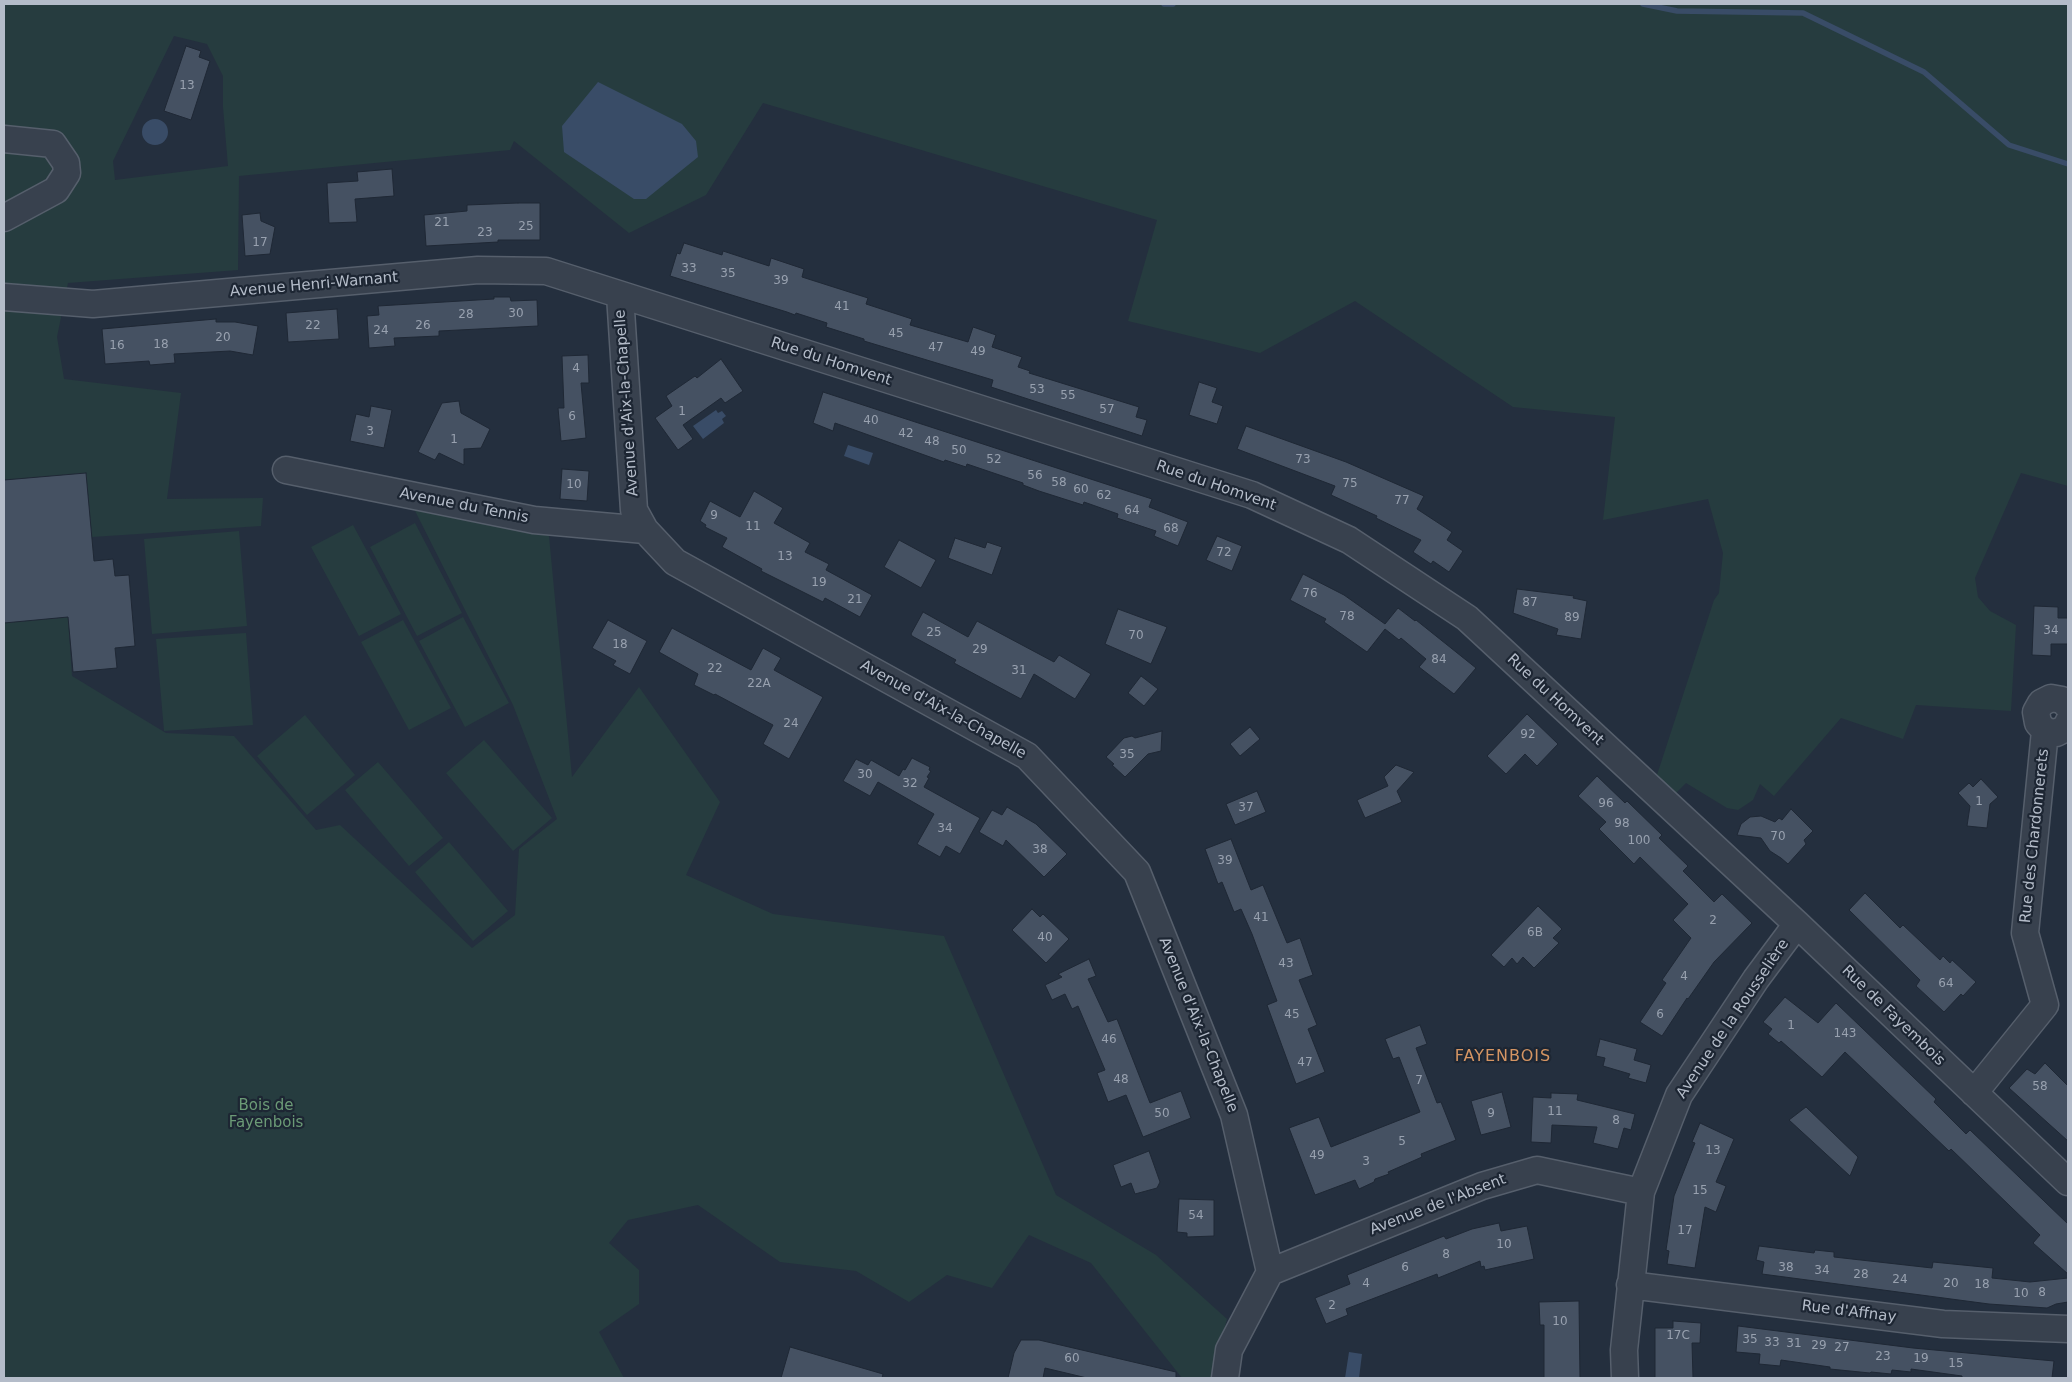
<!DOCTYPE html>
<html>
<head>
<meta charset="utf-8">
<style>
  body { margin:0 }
  #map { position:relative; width:2072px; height:1382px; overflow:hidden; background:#242f3e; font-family:"DejaVu Sans",sans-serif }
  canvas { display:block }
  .frame { position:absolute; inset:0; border:5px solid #b4bcc9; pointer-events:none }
</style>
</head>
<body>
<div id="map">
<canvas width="2072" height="1382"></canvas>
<div class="frame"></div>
</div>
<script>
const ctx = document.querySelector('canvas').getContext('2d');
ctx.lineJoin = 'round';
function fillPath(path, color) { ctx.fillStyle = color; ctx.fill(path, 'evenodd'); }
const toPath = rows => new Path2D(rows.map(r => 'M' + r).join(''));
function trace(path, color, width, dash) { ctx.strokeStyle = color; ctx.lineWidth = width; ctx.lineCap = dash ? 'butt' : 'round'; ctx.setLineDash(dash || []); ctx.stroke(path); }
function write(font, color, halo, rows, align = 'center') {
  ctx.font = font + ' "DejaVu Sans",sans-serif'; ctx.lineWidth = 4.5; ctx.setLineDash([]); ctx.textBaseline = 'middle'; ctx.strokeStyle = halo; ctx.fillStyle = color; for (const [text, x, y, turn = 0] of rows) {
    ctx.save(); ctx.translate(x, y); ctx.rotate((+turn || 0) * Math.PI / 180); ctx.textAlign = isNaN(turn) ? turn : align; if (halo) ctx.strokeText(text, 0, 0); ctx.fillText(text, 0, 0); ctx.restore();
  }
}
fillPath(toPath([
  [4,4,2068,4,2068,486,2021,473,1975,578,1978,597,1990,611,2016,625,2011,711,1916,705,1903,739,1841,718,1774,796,1760,784,1753,800,1738,810,1727,808,1686,783,1672,797,1655,781,1714,600,1719,593,1723,553,1708,499,1603,520,1615,417,1513,407,1355,301,1260,353,1128,321,1157,220,763,103,706,195,629,233,514,141,510,150,239,176,238,270,68,283,57,337,64,379,181,393,167,499,263,498,261,526,92,537,86,473,4,480],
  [174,36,207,44,223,76,223,107,228,166,115,180,113,161],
  [408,497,548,526,572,777,639,687,720,802,686,875,773,914,944,936,1056,1195,1156,1255,1227,1319,1211,1378,1182,1378,1091,1263,1029,1235,992,1288,947,1275,909,1302,856,1271,780,1262,698,1205,628,1220,609,1243,639,1270,639,1304,599,1332,624,1378,4,1378,4,623,68,617,72,676,166,733,234,736,316,830,340,825,472,948,515,915,519,849,557,819,513,705],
  [415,523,462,613,417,636,370,547],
  [353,525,401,614,359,636,311,547],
  [239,531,247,626,152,634,144,539],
  [463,617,509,703,465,727,419,641],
  [403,620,451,708,409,730,361,642],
  [246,633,253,725,164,731,156,639],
  [305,715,355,775,307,815,257,756],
  [484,740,552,818,513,851,446,773],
  [378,762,443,838,409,866,345,790],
  [449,842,508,911,473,941,415,872]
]), '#263c3f');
fillPath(toPath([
  [598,82,682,124,696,141,698,157,646,199,634,199,564,152,562,126],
  '142 132a13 13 0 1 1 26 0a13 13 0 1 1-26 0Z',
  [716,410,718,413,722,411,726,416,722,419,724,423,703,439,693,426],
  [848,445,873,453,869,465,844,456],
  [1349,1352,1362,1354,1359,1378,1345,1378]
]), '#394c67');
trace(toPath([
  [1164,4,1173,4],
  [1643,4,1677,11,1803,13,1924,72,2009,145,2068,164]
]), '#394c67', 5.5);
const building = toPath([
  [186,46,201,51,199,57,210,61,191,120,164,111,186,46],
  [392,169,394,196,355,199,357,222,329,223,327,183,358,181,357,172,392,169],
  [518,203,540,203,540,240,498,240,498,242,426,246,424,215,467,211,467,205,518,203],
  [260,213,261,221,275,227,270,254,245,256,242,215,260,213],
  [684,243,722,255,723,251,769,266,771,258,804,269,802,277,868,298,866,304,912,319,910,325,968,342,973,327,996,335,992,347,1022,357,1018,367,1030,371,1029,373,1139,407,1136,417,1147,420,1142,436,991,387,993,380,864,341,864,339,826,327,827,323,796,313,795,315,787,312,670,276,677,253,680,254,684,243],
  [494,297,510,297,511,301,537,300,538,326,439,331,439,336,394,338,395,346,369,348,367,316,379,315,378,306,494,299,494,297],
  [337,309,339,339,288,342,286,313,337,309],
  [216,319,216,322,235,322,258,326,253,355,230,351,174,354,175,363,150,365,149,361,105,364,102,329,216,319],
  [588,355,589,383,581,383,586,438,561,441,558,408,564,408,562,356,588,355],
  [721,359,743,391,725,403,721,398,683,425,693,439,678,450,655,418,672,406,666,396,695,376,697,378,721,359],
  [1199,382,1217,388,1212,402,1223,406,1217,424,1189,415,1199,382],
  [823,392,1152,499,1149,507,1188,522,1178,546,1154,536,1156,531,1117,518,1118,514,1084,502,1083,505,1039,491,1023,485,1023,483,967,464,966,467,945,460,944,462,835,423,833,431,813,423,823,392],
  [459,401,461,413,490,429,481,448,464,449,464,465,439,453,435,460,418,452,442,403,459,401],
  [371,406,392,410,384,448,350,441,356,414,369,417,371,406],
  [1246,426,1346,462,1424,496,1417,509,1452,532,1447,540,1463,551,1449,572,1433,561,1431,564,1413,552,1421,540,1376,518,1377,516,1331,495,1335,486,1237,449,1246,426],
  [562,469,589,471,587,501,560,499,562,469],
  [86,473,94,561,113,559,115,576,129,575,135,646,115,648,117,668,73,672,68,617,4,623,4,480,86,473],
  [754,491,783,508,774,523,810,543,805,552,829,564,826,570,872,595,860,617,825,598,823,602,761,571,762,569,722,547,727,538,705,527,706,525,700,521,710,501,740,517,754,491],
  [1217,536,1242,546,1232,571,1206,560,1217,536],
  [955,538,985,548,987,542,1002,547,992,575,948,558,955,538],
  [899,540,936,560,921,588,884,567,899,540],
  [1303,574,1344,595,1385,624,1398,608,1415,621,1416,620,1476,668,1454,694,1419,667,1426,659,1401,638,1399,640,1385,629,1367,652,1324,622,1326,619,1290,600,1303,574],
  [1517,589,1574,596,1573,598,1587,601,1581,639,1556,635,1558,629,1513,613,1517,589],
  [2034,606,2058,607,2058,618,2068,618,2068,644,2051,644,2051,656,2032,655,2034,606],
  [1118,609,1167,627,1151,664,1105,644,1118,609],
  [923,612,968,637,977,621,1054,662,1059,655,1091,674,1075,699,1034,674,1021,699,954,663,956,660,912,636,911,634,923,612],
  [608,620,647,641,630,674,613,665,616,661,592,648,608,620],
  [672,628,751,670,763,648,781,658,774,670,823,697,789,759,763,744,773,725,715,694,714,695,694,685,698,674,659,652,672,628],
  [1141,676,1158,689,1144,706,1128,693,1141,676],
  [1527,714,1558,744,1537,766,1525,754,1506,774,1487,756,1527,714],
  [1250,727,1260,739,1240,756,1230,744,1250,727],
  [1162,731,1161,751,1148,754,1125,777,1112,765,1114,764,1106,757,1124,738,1132,736,1135,738,1162,731],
  [912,758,930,767,929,770,931,771,927,777,929,778,924,787,980,818,960,854,946,846,940,857,917,844,934,814,878,782,870,796,843,781,856,759,868,765,871,760,899,776,903,769,905,770,912,758],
  [1396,765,1414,772,1397,791,1402,802,1365,818,1357,800,1388,786,1384,777,1396,765],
  [1597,776,1625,803,1627,801,1662,835,1659,838,1688,866,1683,871,1714,902,1722,894,1752,923,1714,962,1688,999,1687,998,1662,1036,1640,1022,1666,983,1662,980,1691,938,1673,920,1688,904,1640,857,1634,864,1599,829,1606,822,1578,796,1597,776],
  [1981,779,1998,797,1990,804,1987,828,1967,826,1970,806,1958,793,1969,783,1973,787,1981,779],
  [1257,791,1266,812,1235,825,1226,804,1257,791],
  [1007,807,1036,824,1067,854,1044,877,1006,840,1003,846,979,832,992,810,1002,815,1007,807],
  [1791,809,1813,831,1804,840,1806,844,1788,864,1781,858,1770,851,1761,838,1737,835,1741,824,1750,817,1761,816,1775,822,1779,818,1782,820,1791,809],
  [1231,839,1251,890,1263,885,1287,943,1300,938,1313,975,1299,980,1317,1025,1308,1029,1325,1072,1296,1084,1267,1005,1277,1001,1252,934,1241,909,1234,912,1222,882,1218,884,1205,849,1231,839],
  [1865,893,1900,928,1903,925,1940,960,1943,956,1950,963,1952,960,1976,982,1963,996,1961,994,1944,1012,1916,986,1920,980,1849,910,1865,893],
  [1538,906,1562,929,1553,938,1559,943,1534,968,1523,957,1517,964,1512,958,1504,967,1491,955,1538,906],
  [1032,909,1040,917,1043,914,1069,939,1046,963,1012,930,1032,909],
  [1089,959,1096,976,1088,979,1108,1022,1117,1019,1150,1103,1181,1091,1191,1118,1143,1137,1126,1095,1108,1102,1097,1073,1105,1070,1078,1006,1072,1009,1065,994,1052,1000,1045,985,1062,977,1058,974,1089,959],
  [1785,997,1818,1023,1836,1003,1936,1099,1934,1102,1966,1134,1970,1130,2068,1224,2068,1274,2033,1243,2040,1235,1951,1149,1949,1151,1845,1052,1822,1077,1781,1041,1779,1043,1768,1034,1772,1029,1763,1022,1785,997],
  [1420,1025,1427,1044,1416,1048,1437,1103,1441,1102,1456,1140,1421,1154,1422,1157,1388,1172,1389,1174,1375,1179,1374,1182,1359,1189,1355,1180,1315,1195,1289,1128,1319,1117,1331,1147,1420,1112,1399,1057,1393,1059,1385,1039,1420,1025],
  [1600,1039,1637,1049,1634,1060,1651,1065,1646,1083,1628,1078,1630,1074,1603,1066,1605,1058,1596,1056,1600,1039],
  [2045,1063,2068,1086,2068,1141,2009,1088,2027,1069,2035,1074,2045,1063],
  [1502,1092,1511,1127,1481,1135,1471,1101,1502,1092],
  [1551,1093,1578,1094,1577,1100,1635,1114,1631,1130,1624,1128,1618,1149,1593,1143,1597,1127,1552,1125,1551,1143,1531,1142,1533,1097,1551,1098,1551,1093],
  [1806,1107,1858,1157,1850,1176,1789,1120,1806,1107],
  [1700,1123,1734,1139,1716,1182,1726,1186,1716,1212,1705,1207,1695,1268,1667,1264,1669,1251,1666,1250,1674,1196,1695,1143,1692,1142,1700,1123],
  [1149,1151,1160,1182,1157,1188,1135,1194,1131,1183,1121,1187,1113,1165,1149,1151],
  [1179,1199,1214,1200,1214,1236,1187,1237,1187,1233,1177,1232,1179,1199],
  [1499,1223,1501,1231,1527,1226,1534,1259,1485,1270,1484,1266,1481,1267,1480,1261,1438,1278,1437,1274,1346,1309,1348,1315,1326,1324,1315,1298,1350,1284,1347,1275,1444,1236,1446,1239,1472,1229,1499,1223],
  [1759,1246,1814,1253,1815,1250,1834,1252,1834,1257,1932,1268,1933,1262,1993,1268,1992,1278,2030,1282,2068,1278,2068,1302,2056,1304,2047,1308,1989,1304,1762,1274,1764,1262,1756,1260,1759,1246],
  [1579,1301,1580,1378,1544,1378,1544,1325,1540,1325,1539,1302,1579,1301],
  [1673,1321,1701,1323,1700,1343,1692,1343,1693,1378,1655,1378,1655,1328,1673,1328,1673,1321],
  [1738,1326,1913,1348,2054,1361,2052,1378,1962,1378,1962,1376,1911,1369,1911,1372,1892,1370,1891,1374,1871,1372,1870,1373,1830,1369,1830,1367,1781,1360,1780,1366,1759,1364,1760,1354,1736,1352,1738,1326],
  [1021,1340,1039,1340,1176,1372,1176,1378,1087,1378,1045,1368,1043,1378,1008,1378,1014,1353,1021,1340],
  [790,1347,883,1374,882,1378,781,1378,790,1347]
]);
fillPath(building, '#455162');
trace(building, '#1f2835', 1);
const minor = toPath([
  [4,139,53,144,66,163,67,173,56,190,4,218],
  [620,295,634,510,645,530,675,562,1027,756,1137,872,1234,1115,1270,1272],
  [4,297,93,304,478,270,546,271,1252,495,1349,540,1467,618,1797,924,2068,1182],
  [286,470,534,520,645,530],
  [2068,706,2062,700,2051,698,2041,703,2036,712,2038,723,2045,731,2056,733,2066,728,2068,723],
  [1974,1093,2045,1005,2025,933,2045,731],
  [1270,1272,1482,1186,1537,1170,1641,1192],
  [1630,1285,1943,1324,2068,1329],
  [1225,1378,1229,1350,1270,1272],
  [1625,1378,1624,1350,1641,1192,1679,1095,1756,979,1797,924]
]);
trace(minor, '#565f6c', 29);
trace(minor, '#38414e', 26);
write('12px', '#98a1af', null, [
  ["13",187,86],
  ["21",442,223],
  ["25",526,227],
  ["23",485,233],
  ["17",260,243],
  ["33",689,269],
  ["35",728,274],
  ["39",781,281],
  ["41",842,307],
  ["30",516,314],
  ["28",466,315],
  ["22",313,326],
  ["26",423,326],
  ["24",381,331],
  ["45",896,334],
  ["20",223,338],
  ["18",161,345],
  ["16",117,346],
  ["47",936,348],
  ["49",978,352],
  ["4",576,369],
  ["53",1037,390],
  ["55",1068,396],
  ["57",1107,410],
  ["1",682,412],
  ["6",572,417],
  ["40",871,421],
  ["3",370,432],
  ["42",906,434],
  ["1",454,440],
  ["48",932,442],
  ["50",959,451],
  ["52",994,460],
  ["73",1303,460],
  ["56",1035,476],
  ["58",1059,483],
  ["75",1350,484],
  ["10",574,485],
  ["60",1081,490],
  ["62",1104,496],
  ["77",1402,501],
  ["64",1132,511],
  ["9",714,516],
  ["11",753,527],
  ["68",1171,529],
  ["72",1224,553],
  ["13",785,557],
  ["19",819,583],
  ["76",1310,594],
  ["21",855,600],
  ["87",1530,603],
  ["78",1347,617],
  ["89",1572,618],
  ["34",2051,631],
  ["25",934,633],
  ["70",1136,636],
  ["18",620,645],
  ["29",980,650],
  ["84",1439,660],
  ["22",715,669],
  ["31",1019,671],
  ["22A",759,684],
  ["24",791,724],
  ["92",1528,735],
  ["35",1127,755],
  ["30",865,775],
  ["32",910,784],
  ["1",1979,802],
  ["96",1606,804],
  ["37",1246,808],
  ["98",1622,824],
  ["34",945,829],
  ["70",1778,837],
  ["100",1639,841],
  ["38",1040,850],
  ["39",1225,861],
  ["41",1261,918],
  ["2",1713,921],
  ["6B",1535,933],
  ["40",1045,938],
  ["43",1286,964],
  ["4",1684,977],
  ["64",1946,984],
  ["45",1292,1015],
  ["6",1660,1015],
  ["1",1791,1026],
  ["143",1845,1034],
  ["46",1109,1040],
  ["47",1305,1063],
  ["48",1121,1080],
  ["7",1419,1081],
  ["58",2040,1087],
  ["11",1555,1112],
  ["50",1162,1114],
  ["9",1491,1114],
  ["8",1616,1121],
  ["5",1402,1142],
  ["13",1713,1151],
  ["49",1317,1156],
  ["3",1366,1162],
  ["15",1700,1191],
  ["54",1196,1216],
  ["17",1685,1231],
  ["10",1504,1245],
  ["8",1446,1255],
  ["6",1405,1268],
  ["38",1786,1268],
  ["34",1822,1271],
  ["28",1861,1275],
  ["24",1900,1280],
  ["4",1366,1284],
  ["20",1951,1284],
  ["18",1982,1285],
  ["8",2042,1293],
  ["10",2021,1294],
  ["2",1332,1306],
  ["10",1560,1322],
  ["17C",1678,1336],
  ["35",1750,1340],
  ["33",1772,1343],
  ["31",1794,1344],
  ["29",1819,1346],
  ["27",1842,1348],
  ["23",1883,1357],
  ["60",1072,1359],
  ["19",1921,1359],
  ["15",1956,1364]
]);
write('15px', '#b4bcc9', '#1d2633', [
  ["Avenue Henri-Warnant",314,285,-5],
  ["Rue du Homvent",831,362,18],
  ["Avenue d'Aix-la-Chapelle",627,403,-94],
  ["Rue du Homvent",1216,486,19],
  ["Avenue du Tennis",464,506,11],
  ["Rue du Homvent",1555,700,43],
  ["Avenue d'Aix-la-Chapelle",943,710,29],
  ["Rue des Chardonnerets",2035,836,-84],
  ["Rue de Fayembois",1893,1016,44],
  ["Avenue de la Rousselière",1733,1019,-56],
  ["Avenue d'Aix-la-Chapelle",1198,1025,68],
  ["Avenue de l'Absent",1438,1205,-21],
  ["Rue d'Affnay",1849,1312,7]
]);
write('15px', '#6b9a76', '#1d2633', [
  ["Bois de",266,1106],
  ["Fayenbois",266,1123]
]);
ctx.letterSpacing = '1px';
write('16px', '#d59563', '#1d2633', [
  ["FAYENBOIS",1503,1057]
]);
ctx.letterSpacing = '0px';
</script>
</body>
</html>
